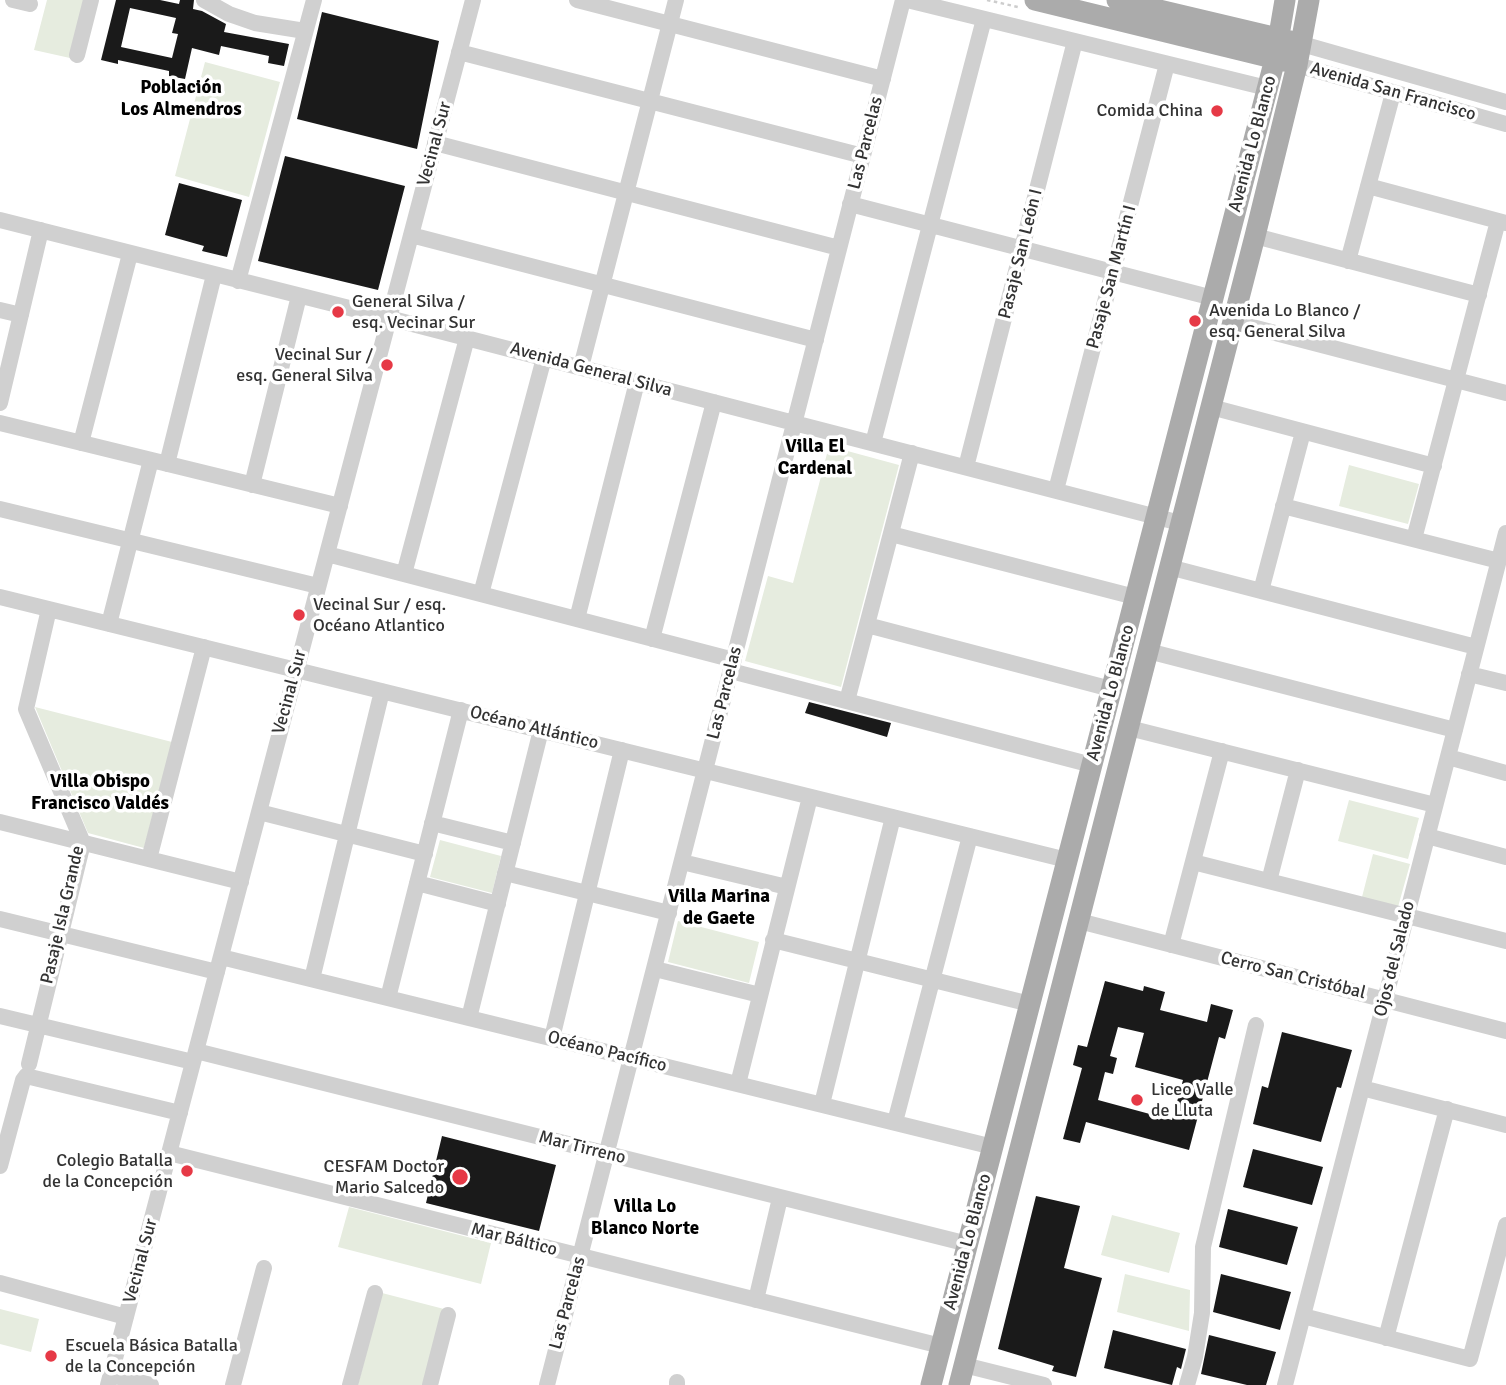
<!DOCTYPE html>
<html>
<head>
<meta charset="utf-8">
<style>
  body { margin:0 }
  canvas { display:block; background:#fff }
</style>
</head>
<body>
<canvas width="1506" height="1385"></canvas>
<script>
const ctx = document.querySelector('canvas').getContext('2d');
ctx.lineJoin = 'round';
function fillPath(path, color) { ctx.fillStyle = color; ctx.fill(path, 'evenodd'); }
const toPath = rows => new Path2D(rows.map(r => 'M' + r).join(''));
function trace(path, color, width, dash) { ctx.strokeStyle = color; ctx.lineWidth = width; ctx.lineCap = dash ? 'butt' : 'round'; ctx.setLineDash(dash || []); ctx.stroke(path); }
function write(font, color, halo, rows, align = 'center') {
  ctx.font = font + ' Signika,sans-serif'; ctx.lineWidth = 7; ctx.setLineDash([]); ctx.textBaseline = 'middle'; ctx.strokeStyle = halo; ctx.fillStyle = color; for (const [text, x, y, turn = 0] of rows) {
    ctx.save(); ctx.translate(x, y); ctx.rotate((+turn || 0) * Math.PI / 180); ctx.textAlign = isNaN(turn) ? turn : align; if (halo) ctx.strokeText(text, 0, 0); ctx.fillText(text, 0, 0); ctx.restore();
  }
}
fillPath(toPath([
  [47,0,84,0,70,58,34,50],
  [205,62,280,82,249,197,175,176],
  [829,446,899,465,841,687,745,661,768,576,793,583],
  [1349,465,1419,484,1408,524,1339,506],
  [35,707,172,742,144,848,88,833],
  [1349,800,1419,818,1408,859,1338,841],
  [440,840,501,856,492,893,430,877],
  [1373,854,1410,864,1398,907,1362,897],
  [678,921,759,942,749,983,668,962],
  [349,1207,491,1243,481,1284,338,1247],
  [1112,1215,1180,1233,1169,1273,1101,1255],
  [1125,1274,1190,1290,1189,1331,1117,1312],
  [382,1293,444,1309,424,1385,358,1385],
  [0,1309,39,1319,31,1352,0,1344]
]), '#e6ecdf');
fillPath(toPath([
  [116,0,160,0,179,4,180,0,194,0,193,9,202,11,226,24,224,32,289,44,284,66,268,63,269,56,221,46,219,55,192,48,185,79,169,76,169,71,118,60,118,64,101,60],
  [130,8,176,18,172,33,178,34,172,58,121,47],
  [322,12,439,41,417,149,297,119],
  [285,156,405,186,378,290,258,261],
  [179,183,242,200,227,257,202,251,204,246,165,235],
  [809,702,891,723,887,737,805,713],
  [1105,981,1143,991,1144,986,1165,992,1160,1010,1207,1022,1211,1004,1233,1010,1225,1039,1219,1037,1189,1150,1086,1122,1080,1143,1063,1139,1082,1068,1073,1065,1078,1045,1087,1047],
  [1118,1027,1144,1033,1135,1067,1183,1080,1172,1120,1098,1100,1105,1072,1113,1074,1117,1058,1110,1056],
  [1282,1032,1352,1050,1341,1088,1337,1087,1321,1142,1253,1124,1262,1086,1268,1088],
  [442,1136,556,1165,539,1231,426,1203],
  [1253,1149,1323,1167,1312,1205,1243,1187],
  [1036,1196,1080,1206,1064,1268,1102,1278,1076,1377,1052,1371,1054,1366,998,1349],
  [1228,1209,1298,1227,1287,1265,1219,1247],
  [1221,1274,1291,1292,1280,1330,1213,1312],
  [1113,1330,1186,1349,1181,1369,1177,1367,1172,1385,1104,1368],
  [1209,1335,1276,1352,1266,1385,1247,1385,1201,1374]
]), '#1a1a1a');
trace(toPath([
  [987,0,1018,7]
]), '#cdcdcd', 2.5, [3.5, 3.5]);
trace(toPath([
  [13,0,30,4],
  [204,0,229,14,255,23,305,31],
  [577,0,883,79],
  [907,0,1267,88],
  [1302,44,1506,102],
  [459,52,863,156],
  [77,55,91,0],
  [1297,65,1506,124],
  [435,143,839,248],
  [1368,186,1506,223],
  [850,204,1213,298],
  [0,220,389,318,1180,523],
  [411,235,816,340],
  [1255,236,1479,295],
  [1348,261,1393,93],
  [238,281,314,0],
  [0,310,21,315],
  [1233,322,1506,393],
  [581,367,676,0],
  [0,403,41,230],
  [1211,407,1434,466],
  [0,423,340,506],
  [81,443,130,254],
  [873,443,984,19],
  [167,464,214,275],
  [966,467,1075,41],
  [252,485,299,296],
  [1056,490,1167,64],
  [1283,506,1499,561],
  [0,509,318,586],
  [891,534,1135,597],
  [1414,539,1498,221],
  [327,554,734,660],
  [1169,567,1476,647],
  [404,574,467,338],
  [1261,591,1303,432],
  [481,594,544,358],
  [0,597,1067,860],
  [577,619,637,382],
  [109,624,151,460],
  [867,625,1111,689],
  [652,639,714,402],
  [1148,651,1455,730],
  [731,671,1092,765],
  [1469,674,1506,683],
  [847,701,912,453],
  [1129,728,1435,805],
  [1448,757,1506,773],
  [259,812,425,854],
  [0,822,241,882],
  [432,823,513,843],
  [1427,836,1506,857],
  [149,859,204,647],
  [682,862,787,887],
  [1193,862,1506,941],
  [505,873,669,913],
  [1269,881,1298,770],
  [417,883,498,904],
  [0,919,217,972],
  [1079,921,1506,1031],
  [773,940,1030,1004],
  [1171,945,1222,751],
  [221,957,993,1147],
  [655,969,760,995],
  [312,979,382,691],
  [388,998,461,710],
  [0,1016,193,1062],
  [469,1018,541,730],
  [552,1038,622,750],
  [196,1051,968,1244],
  [29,1064,83,843,26,709,49,609],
  [738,1084,810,797],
  [1362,1088,1506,1125],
  [822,1104,893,817],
  [895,1122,970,836],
  [169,1153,941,1346],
  [0,1166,23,1080,26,1076,180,1113],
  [0,1283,126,1317],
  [756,1300,780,1198],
  [1303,1316,1470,1359,1506,1225],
  [1386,1338,1447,1109],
  [964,1365,1044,1385],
  [111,1375,151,1385],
  [108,1385,473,0],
  [233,1385,264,1268],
  [350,1385,375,1293],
  [430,1385,448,1315],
  [547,1385,903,0],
  [677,1385,677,1382],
  [1187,1385,1195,1357,1202,1313,1203,1247,1256,1025],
  [1285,1385,1506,533]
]), '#d0d0d0', 16);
trace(toPath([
  [1035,0,1289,62],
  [1117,0,1290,41],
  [931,1385,1275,59,1285,0],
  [959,1385,1255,236,1297,65,1309,0]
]), '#ababab', 21);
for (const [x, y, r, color] of [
  [1217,111,7,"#e63946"],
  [338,312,7,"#e63946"],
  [1195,321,7,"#e63946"],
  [387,365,7,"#e63946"],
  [299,615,7,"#e63946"],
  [1137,1100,7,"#e63946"],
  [187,1171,7,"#e63946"],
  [460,1177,9,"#e63946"],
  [51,1356,7,"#e63946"]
]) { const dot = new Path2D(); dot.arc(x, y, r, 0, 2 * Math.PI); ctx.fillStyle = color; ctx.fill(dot); trace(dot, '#fff', 2.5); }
write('18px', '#333', '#fff', [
  ["Avenida San Francisco",1393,92,16],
  ["Las Parcelas",866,143,-76],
  ["Vecinal Sur",435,144,-75],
  ["Avenida Lo Blanco",1253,144,-75],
  ["Pasaje San León I",1021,254,-76],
  ["Pasaje San Martín I",1112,277,-75],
  ["Avenida General Silva",591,370,15],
  ["Vecinal Sur",290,692,-75],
  ["Las Parcelas",725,693,-76],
  ["Avenida Lo Blanco",1111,693,-75],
  ["Océano Atlántico",534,728,14],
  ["Pasaje Isla Grande",63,915,-77],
  ["Ojos del Salado",1395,959,-76],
  ["Cerro San Cristóbal",1293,976,14],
  ["Océano Pacífico",607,1052,14],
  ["Mar Tirreno",582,1148,14],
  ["Mar Báltico",514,1240,14],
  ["Avenida Lo Blanco",968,1242,-75],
  ["Vecinal Sur",141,1261,-75],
  ["Las Parcelas",568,1303,-75]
]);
write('18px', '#333', '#fff', [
  ["Comida China",1203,111,"right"],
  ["General Silva /",352,302],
  ["esq. Vecinar Sur",352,323],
  ["Avenida Lo Blanco /",1209,311],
  ["esq. General Silva",1209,332],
  ["Vecinal Sur /",373,355,"right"],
  ["esq. General Silva",373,376,"right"],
  ["Vecinal Sur / esq.",313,605],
  ["Océano Atlantico",313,626],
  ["Liceo Valle",1151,1090],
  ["de Lluta",1151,1111],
  ["Colegio Batalla",173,1161,"right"],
  ["de la Concepción",173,1182,"right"],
  ["CESFAM Doctor",444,1167,"right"],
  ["Mario Salcedo",444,1188,"right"],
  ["Escuela Básica Batalla",65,1346],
  ["de la Concepción",65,1367]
], 'left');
write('bold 19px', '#000', '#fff', [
  ["Población",181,88],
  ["Los Almendros",181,110],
  ["Villa El",815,447],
  ["Cardenal",815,469],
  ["Villa Obispo",100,782],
  ["Francisco Valdés",100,804],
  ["Villa Marina",719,897],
  ["de Gaete",719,919],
  ["Villa Lo",645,1207],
  ["Blanco Norte",645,1229]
]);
</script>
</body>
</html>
